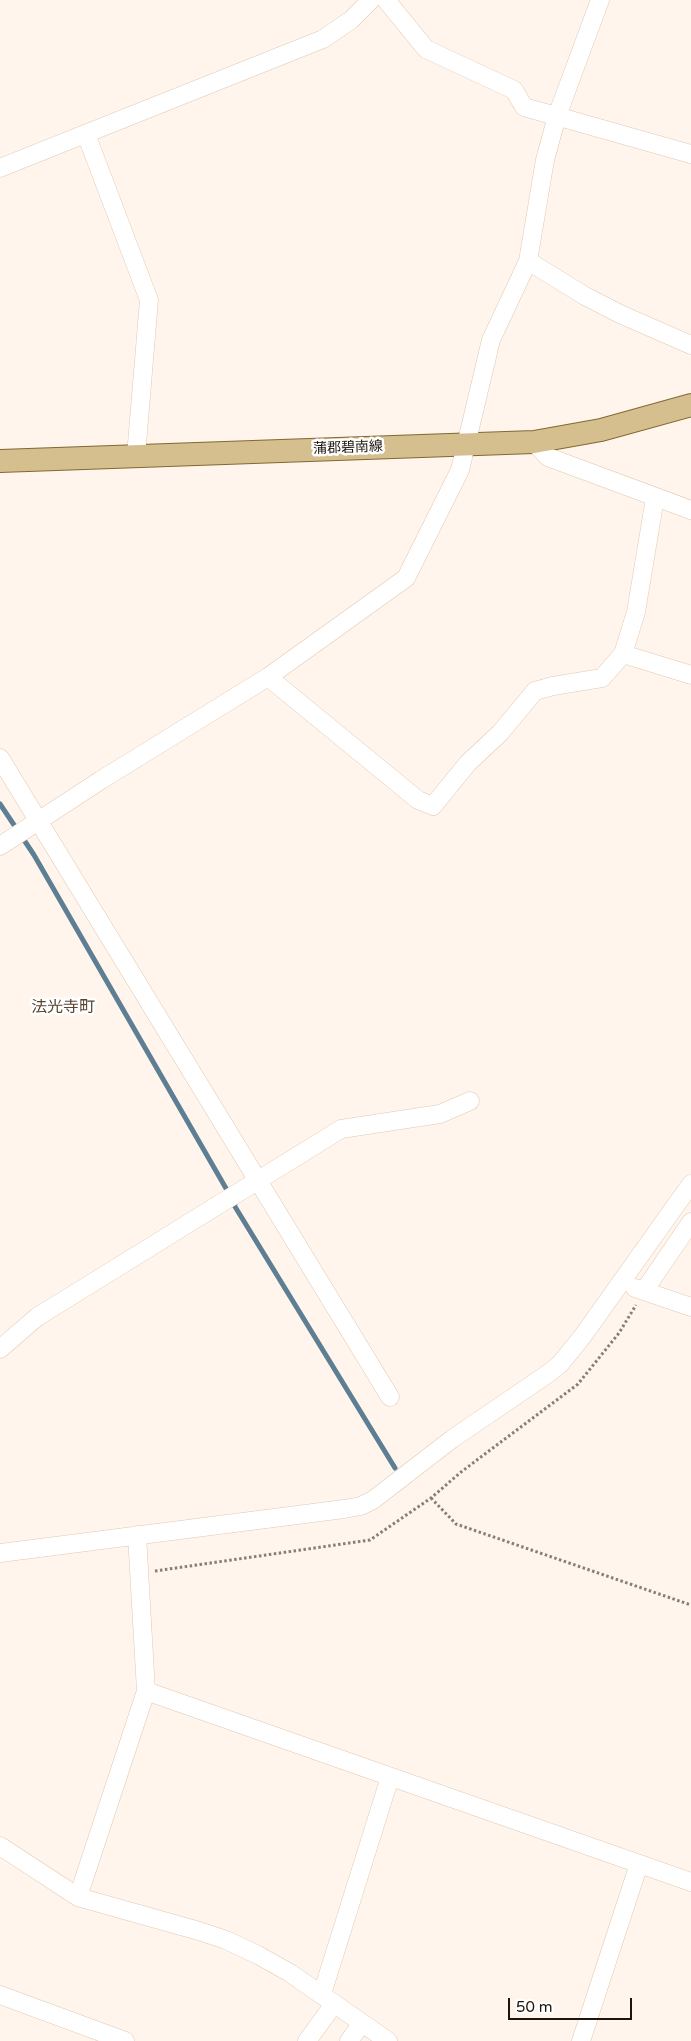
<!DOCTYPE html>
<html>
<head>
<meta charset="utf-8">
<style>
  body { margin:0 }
  #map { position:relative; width:691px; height:2041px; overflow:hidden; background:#fff5ec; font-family:"Varela Round",sans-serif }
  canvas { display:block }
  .scale { position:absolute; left:508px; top:1998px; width:124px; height:22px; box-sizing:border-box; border:2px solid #1d150d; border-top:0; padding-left:6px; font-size:15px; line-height:18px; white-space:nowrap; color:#1d150d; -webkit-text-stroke:4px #fff; paint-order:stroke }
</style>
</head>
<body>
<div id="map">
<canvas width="691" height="2041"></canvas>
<div class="scale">50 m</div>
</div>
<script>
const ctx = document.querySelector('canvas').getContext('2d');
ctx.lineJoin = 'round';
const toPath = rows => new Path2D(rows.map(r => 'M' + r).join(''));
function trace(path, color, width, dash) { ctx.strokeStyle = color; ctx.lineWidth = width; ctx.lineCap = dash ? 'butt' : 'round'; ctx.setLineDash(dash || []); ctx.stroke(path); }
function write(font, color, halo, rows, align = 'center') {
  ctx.font = font + ' "Varela Round","Noto Sans JP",sans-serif'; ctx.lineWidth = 5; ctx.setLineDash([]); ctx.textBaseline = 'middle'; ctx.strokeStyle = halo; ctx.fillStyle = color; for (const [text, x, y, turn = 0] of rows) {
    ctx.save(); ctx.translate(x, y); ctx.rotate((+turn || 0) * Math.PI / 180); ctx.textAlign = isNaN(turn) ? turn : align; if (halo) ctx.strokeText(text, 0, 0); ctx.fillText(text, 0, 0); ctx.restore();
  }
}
trace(toPath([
  [0,804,34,855,235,1204,234,1205,395,1468]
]), '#5e7f93', 5);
const minor = toPath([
  [386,0,426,49,514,90,524,107,691,154],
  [86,134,149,300,136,456],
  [0,168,323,39,351,20,371,0],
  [528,261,585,296,620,314,691,345],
  [534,442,548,457,691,510],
  [623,654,691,675],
  [268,677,418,800,433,806,468,763,500,733,535,691,553,686,602,678,623,654,636,612,655,498],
  [0,758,390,1397],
  [0,846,101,780,268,677,406,578,460,470,491,340,528,261,545,160,557,116,600,0],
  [635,1288,691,1307],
  [644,1291,691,1222],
  [0,1349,37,1317,341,1129,440,1114,470,1101],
  [0,1553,344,1509,361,1506,373,1500,452,1439,549,1373,560,1364,582,1337,691,1184],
  [146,1691,691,1882],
  [0,1846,78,1897,199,1931,226,1940,258,1955,290,1973,388,2041],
  [78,1897,146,1691,137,1535],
  [322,1994,390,1777],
  [0,1995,125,2041],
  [307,2041,334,2004],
  [349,2041,362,2023],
  [581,2041,639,1864]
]);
const major = toPath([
  [0,461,534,442,601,430,691,405]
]);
trace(minor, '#dfc8b1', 19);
trace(major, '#826831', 24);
trace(toPath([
  [431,1498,456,1524,691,1605],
  [155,1571,370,1540,431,1498,461,1472,578,1384,619,1333,636,1305]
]), '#877e75', 3, [2.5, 2.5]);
trace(minor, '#fff', 18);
trace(major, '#d5bf8f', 22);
write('14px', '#1d150d', '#fff', [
  ["蒲郡碧南線",348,448,-2]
]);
write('16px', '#584532', '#fff', [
  ["法光寺町",63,1008]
]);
</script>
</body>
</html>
